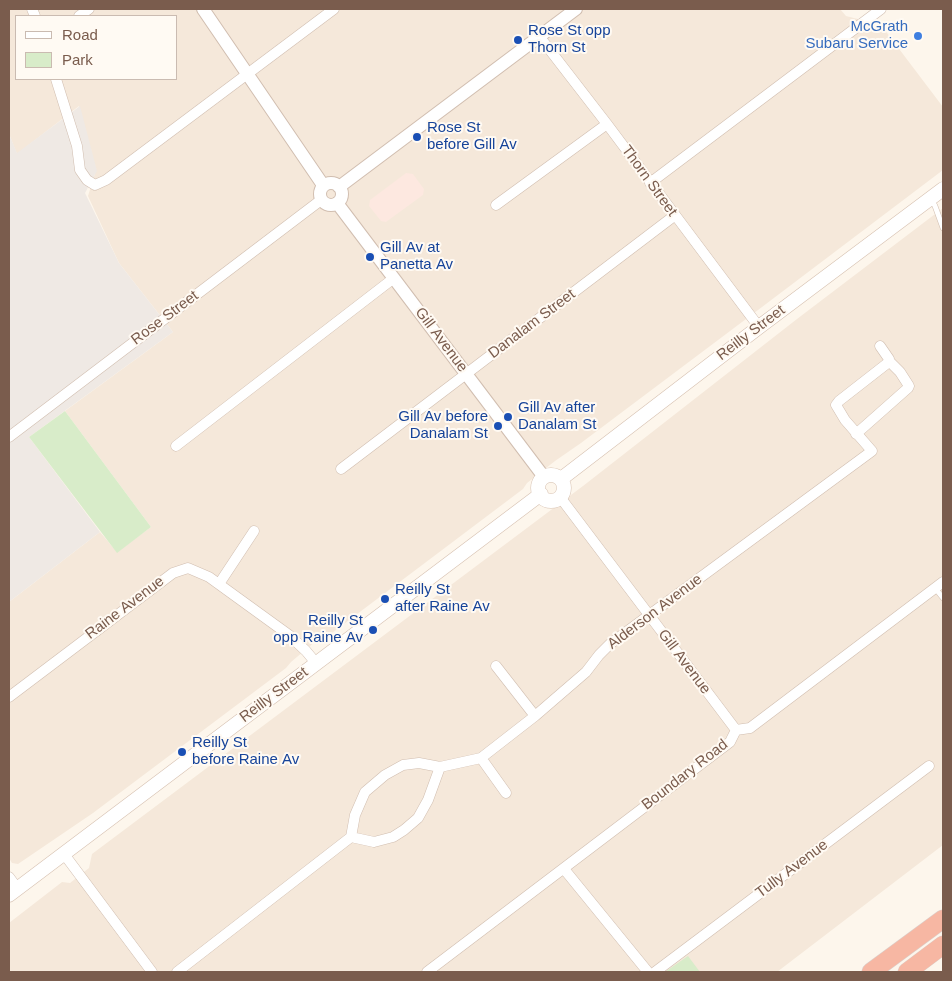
<!DOCTYPE html>
<html>
<head>
<meta charset="utf-8">
<style>
  body { margin:0 }
  #map { position:relative; width:952px; height:981px; overflow:hidden; background:#fdf6ec; font-family:Arial,sans-serif }
  canvas { display:block }
  .frame { position:absolute; inset:0; border:10px solid #7a5c4d; pointer-events:none }
  .legend { position:absolute; left:15px; top:15px; width:162px; height:65px; box-sizing:border-box; background:#fffaf3; border:1px solid #cabbb1; margin:0; padding:6px 9px; list-style:none; font-size:15px; color:#7a5c4d }
  .legend li { display:flex; align-items:center; gap:10px; height:25px }
  .legend b { width:25px; border:1px solid #cabbb1 }
</style>
</head>
<body>
<div id="map">
<canvas width="952" height="981"></canvas>
<div class="frame"></div>
<ul class="legend">
<li><b style="height:6px;background:#fff"></b>Road</li>
<li><b style="height:14px;background:#d8ecc9"></b>Park</li>
</ul>
</div>
<script>
const ctx = document.querySelector('canvas').getContext('2d');
ctx.lineJoin = 'round';
function fillPath(path, color) { ctx.fillStyle = color; ctx.fill(path, 'evenodd'); }
const toPath = rows => new Path2D(rows.map(r => 'M' + r).join(''));
function trace(path, color, width, dash) { ctx.strokeStyle = color; ctx.lineWidth = width; ctx.lineCap = dash ? 'butt' : 'round'; ctx.setLineDash(dash || []); ctx.stroke(path); }
function write(font, color, halo, rows, align = 'center') {
  ctx.font = font + ' Arial,sans-serif'; ctx.lineWidth = 4; ctx.setLineDash([]); ctx.textBaseline = 'middle'; ctx.strokeStyle = halo; ctx.fillStyle = color; for (const [text, x, y, turn = 0] of rows) {
    ctx.save(); ctx.translate(x, y); ctx.rotate((+turn || 0) * Math.PI / 180); ctx.textAlign = isNaN(turn) ? turn : align; if (halo) ctx.strokeText(text, 0, 0); ctx.fillText(text, 0, 0); ctx.restore();
  }
}
fillPath(toPath([
  [9,9,840,9,846,16,881,25,943,107,943,170,762,307,581,443,555,461,527,483,523,489,324,639,316,641,291,662,286,668,93,813,18,864,12,863,9,858,9,602,100,532,117,552,151,527,65,411,173,332,119,263,88,196,96,170,79,106,17,154,9,134],
  [16,16,176,16,176,79,16,79],
  [943,208,943,845,777,972,9,972,9,923,62,882,70,883,89,868,92,854,583,486,797,319]
]), '#f5e8da');
fillPath(toPath([
  [406,173,413,174,424,189,423,195,386,222,381,221,369,206,370,200]
]), '#fde8e0');
fillPath(toPath([
  [80,106,97,171,85,193,119,263,173,332,29,437,100,532,9,602,9,134,17,153]
]), '#efe9e4');
fillPath(toPath([
  [65,411,151,527,117,553,29,437],
  [688,956,700,972,665,972]
]), '#d8ecc9');
const service = toPath([
  [931,199,935,206,943,228],
  [935,588,943,598]
]);
const minor = toPath([
  [32,9,35,16],
  [79,16,89,9],
  [539,36,607,124,759,327],
  [56,79,77,146,80,170,87,180,95,185,106,180,334,9],
  [650,183,881,9],
  [496,205,607,124],
  [856,434,908,388,909,386,900,372,889,361],
  [9,437,321,200],
  [176,446,394,278],
  [341,469,674,216],
  [560,497,736,730],
  [219,584,254,531],
  [496,666,535,716],
  [9,697,173,573,188,568,209,577,289,635,306,651,316,663],
  [481,758,506,793],
  [351,837,374,842,393,837,404,830,418,818,428,800,440,767],
  [64,854,152,972],
  [564,869,648,972],
  [9,877,18,889],
  [177,972,351,837,355,815,365,792,385,775,403,765,419,763,440,767,481,758,535,716,586,672,599,655,610,644,872,451,845,420,836,405,839,401,889,362,889,359,880,346],
  [427,972,730,742,736,730,750,728,943,582],
  [655,972,929,766]
]);
const tertiary = toPath([
  [203,9,323,185],
  '320 194a11 11 0 1 1 22 0a11 11 0 1 1-22 0Z',
  [339,187,576,9],
  [337,203,544,477]
]);
const secondary = toPath([
  '538 488a13 13 0 1 1 26 0a13 13 0 1 1-26 0Z',
  [561,479,759,327,943,189],
  [9,895,541,494]
]);
const motorway = toPath([
  [871,972,943,919],
  [907,972,943,945]
]);
trace(service, '#d1beb0', 6);
trace(minor, '#d1beb0', 11);
trace(tertiary, '#d1beb0', 14);
trace(secondary, '#d6c0b0', 15);
trace(motorway, '#dad1cd', 19);
trace(service, '#fff', 5);
trace(minor, '#fff', 10);
trace(tertiary, '#fff', 12);
trace(secondary, '#fff', 14);
trace(motorway, '#f7b7a3', 18);
for (const [x, y, r, color] of [
  [918,36,5,"#3f7fe0"],
  [518,40,5,"#1a4fb4"],
  [417,137,5,"#1a4fb4"],
  [370,257,5,"#1a4fb4"],
  [508,417,5,"#1a4fb4"],
  [498,426,5,"#1a4fb4"],
  [385,599,5,"#1a4fb4"],
  [373,630,5,"#1a4fb4"],
  [182,752,5,"#1a4fb4"]
]) { const dot = new Path2D(); dot.arc(x, y, r, 0, 2 * Math.PI); ctx.fillStyle = color; ctx.fill(dot); trace(dot, '#fffaf3', 2); }
write('15px', '#366cbe', '#fffaf3', [
  ["McGrath",908,27],
  ["Subaru Service",908,44]
], 'right');
write('15px', '#164399', '#fffaf3', [
  ["Rose St opp",528,31],
  ["Thorn St",528,48],
  ["Rose St",427,128],
  ["before Gill Av",427,145],
  ["Gill Av at",380,248],
  ["Panetta Av",380,265],
  ["Gill Av after",518,408],
  ["Danalam St",518,425],
  ["Gill Av before",488,417,"right"],
  ["Danalam St",488,434,"right"],
  ["Reilly St",395,590],
  ["after Raine Av",395,607],
  ["Reilly St",363,621,"right"],
  ["opp Raine Av",363,638,"right"],
  ["Reilly St",192,743],
  ["before Raine Av",192,760]
], 'left');
write('15px', '#7a5c4d', '#fffaf3', [
  ["Thorn Street",649,181,54],
  ["Rose Street",165,318,-37],
  ["Danalam Street",532,324,-37],
  ["Reilly Street",751,333,-37],
  ["Gill Avenue",441,340,53],
  ["Raine Avenue",125,608,-37],
  ["Alderson Avenue",655,612,-37],
  ["Gill Avenue",684,662,53],
  ["Reilly Street",274,695,-37],
  ["Boundary Road",685,775,-38],
  ["Tully Avenue",792,869,-37]
]);
</script>
</body>
</html>
